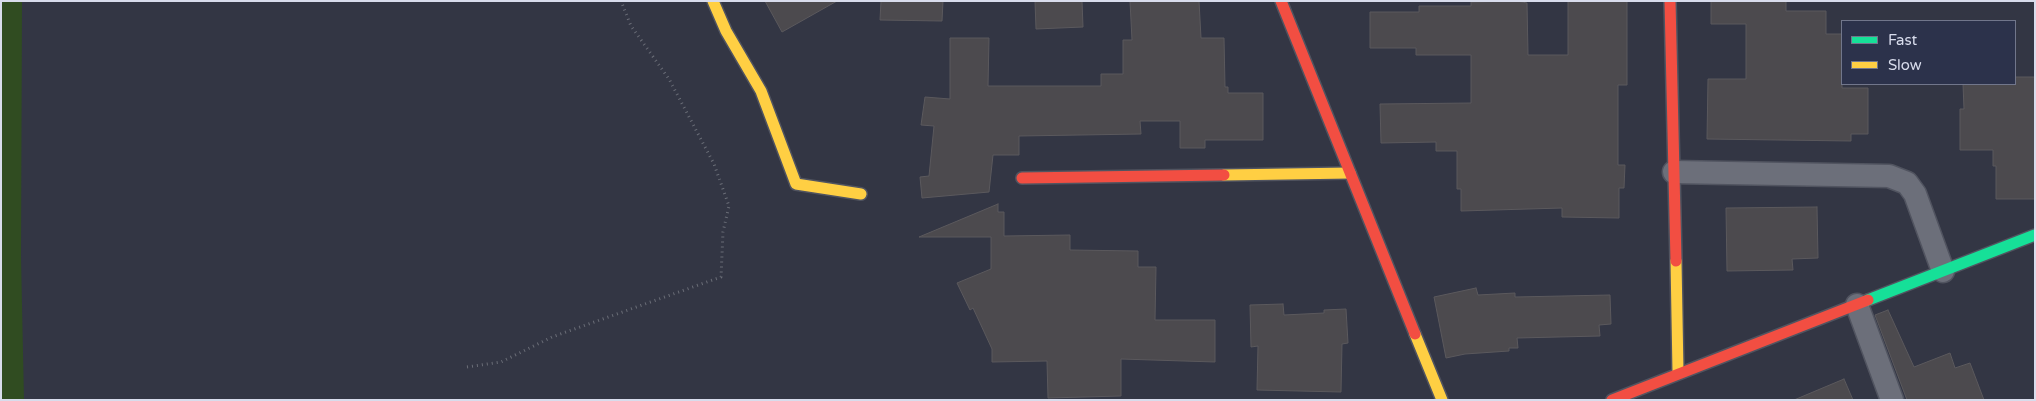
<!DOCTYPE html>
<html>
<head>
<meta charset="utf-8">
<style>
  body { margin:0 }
  #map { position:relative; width:2036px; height:401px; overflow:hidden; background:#333644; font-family:"Varela Round",sans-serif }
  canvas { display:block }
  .frame { position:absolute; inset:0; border:2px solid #d8dcec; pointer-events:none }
  .legend { position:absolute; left:1841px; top:20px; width:175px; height:65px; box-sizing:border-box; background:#2c324b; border:1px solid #71768b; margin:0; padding:6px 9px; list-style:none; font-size:15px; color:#d8dcec }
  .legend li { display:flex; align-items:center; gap:10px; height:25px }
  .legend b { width:25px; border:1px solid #71768b }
</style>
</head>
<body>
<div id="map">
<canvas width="2036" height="401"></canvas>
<div class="frame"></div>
<ul class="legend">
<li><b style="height:6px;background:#16e098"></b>Fast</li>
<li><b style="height:6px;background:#ffcf43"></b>Slow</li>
</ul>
</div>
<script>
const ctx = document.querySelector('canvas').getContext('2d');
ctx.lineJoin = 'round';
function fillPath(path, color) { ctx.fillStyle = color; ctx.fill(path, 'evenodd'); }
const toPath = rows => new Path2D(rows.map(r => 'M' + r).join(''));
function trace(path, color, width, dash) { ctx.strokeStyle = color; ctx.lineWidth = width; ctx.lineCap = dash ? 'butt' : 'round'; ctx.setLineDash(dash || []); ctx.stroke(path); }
fillPath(toPath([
  [1,1,22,1,21,257,24,400,1,400]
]), '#304c21');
const building = toPath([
  [765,1,837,1,782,32,765,1],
  [881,1,943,1,942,21,880,20,881,1],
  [1035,1,1082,1,1083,27,1036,29,1035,1],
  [1130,1,1199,1,1201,38,1224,38,1225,87,1228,87,1228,93,1263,93,1263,140,1205,140,1205,148,1180,148,1180,121,1140,121,1141,134,1019,136,1019,155,993,155,989,192,922,198,920,177,929,176,934,126,921,125,925,97,950,99,950,38,989,38,988,86,1101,86,1101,74,1123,74,1123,40,1132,40,1130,1],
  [1517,1,1527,3,1528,55,1568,55,1568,1,1627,1,1627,85,1618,85,1618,165,1625,165,1624,188,1619,188,1619,218,1562,217,1562,208,1461,211,1461,189,1457,189,1457,151,1436,151,1436,142,1381,143,1380,104,1471,103,1471,55,1416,55,1416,48,1370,48,1370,12,1419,12,1419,6,1471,6,1471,2,1517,1],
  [1711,1,1786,1,1786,11,1826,11,1826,34,1842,34,1842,88,1868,88,1868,134,1851,134,1851,141,1707,139,1708,79,1746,79,1746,24,1711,24,1711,1],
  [2015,77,2035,77,2035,199,1996,199,1996,166,1993,166,1993,150,1960,150,1960,109,1964,109,1963,84,2015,84,2015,77],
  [998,204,998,212,1004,212,1004,236,1070,235,1070,250,1138,251,1138,267,1156,267,1155,320,1215,320,1215,362,1121,359,1121,396,1048,398,1047,361,992,362,992,349,973,308,970,310,957,283,991,269,991,237,919,237,998,204],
  [1817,207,1818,258,1792,259,1793,270,1727,271,1726,208,1817,207],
  [1476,288,1478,295,1515,293,1515,297,1610,295,1611,324,1599,325,1600,336,1517,338,1518,348,1509,348,1509,351,1465,354,1446,358,1434,297,1476,288],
  [1283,304,1284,315,1324,313,1324,310,1346,309,1348,343,1342,344,1341,392,1257,390,1258,346,1251,347,1250,305,1283,304],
  [1888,310,1914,367,1950,353,1955,368,1970,363,1984,400,1907,400,1875,315,1888,310],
  [1844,379,1853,400,1794,400,1844,379]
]);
fillPath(building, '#4c4a4e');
trace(building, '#5b595d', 1);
const street = toPath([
  [1674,172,1889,176,1907,183,1915,194,1943,271],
  [1857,305,1892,400]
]);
const fast = toPath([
  [1868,300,2035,235]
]);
const slow = toPath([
  [713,1,726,31,761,91,796,184,861,194],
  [1224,175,1350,173],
  [1676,261,1678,372],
  [1415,334,1442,400]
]);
const jam = toPath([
  [1281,1,1415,334],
  [1670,1,1676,261],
  [1022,178,1224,175],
  [1612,400,1868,300]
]);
trace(street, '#515460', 25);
trace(fast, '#515460', 14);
trace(slow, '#515460', 14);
trace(jam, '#515460', 14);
trace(toPath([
  [467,367,501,362,552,337,721,277,723,232,729,206,714,164,669,79,631,26,621,1]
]), '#6a6d77', 3, [1, 4]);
trace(street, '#6c6f7a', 22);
trace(fast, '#16e098', 11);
trace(slow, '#ffcf43', 11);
trace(jam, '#f24e42', 11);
</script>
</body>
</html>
